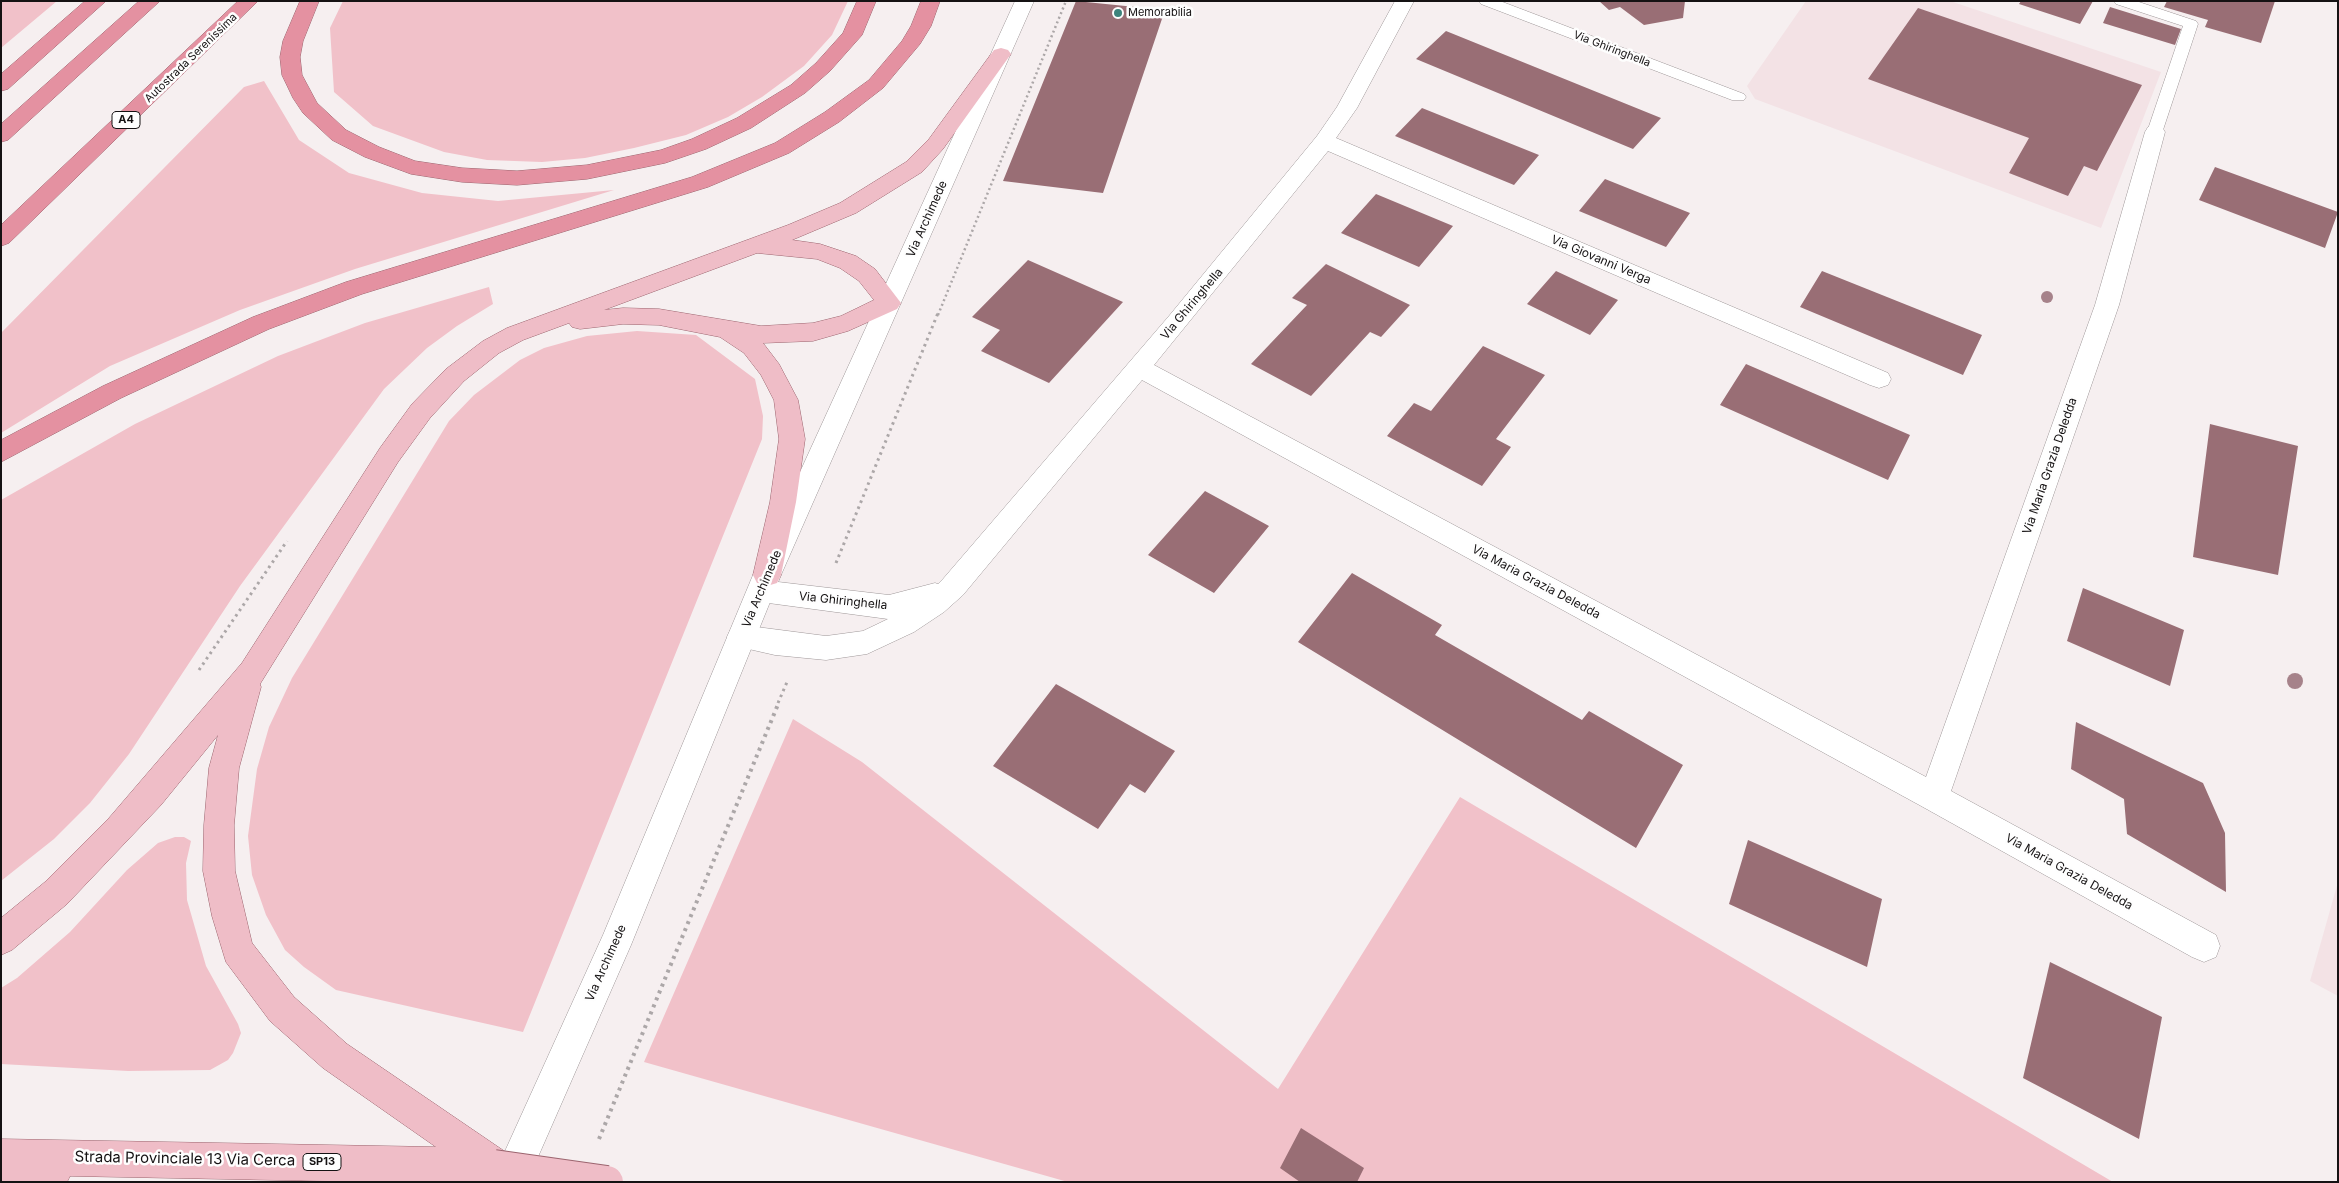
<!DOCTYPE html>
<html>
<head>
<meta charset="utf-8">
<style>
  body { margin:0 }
  #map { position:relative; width:2339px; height:1183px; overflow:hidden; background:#f6eff0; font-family:Inter,sans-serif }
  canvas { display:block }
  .frame { position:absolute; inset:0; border:2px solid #151213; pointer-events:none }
</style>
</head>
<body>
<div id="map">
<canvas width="2339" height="1183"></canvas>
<div class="frame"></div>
</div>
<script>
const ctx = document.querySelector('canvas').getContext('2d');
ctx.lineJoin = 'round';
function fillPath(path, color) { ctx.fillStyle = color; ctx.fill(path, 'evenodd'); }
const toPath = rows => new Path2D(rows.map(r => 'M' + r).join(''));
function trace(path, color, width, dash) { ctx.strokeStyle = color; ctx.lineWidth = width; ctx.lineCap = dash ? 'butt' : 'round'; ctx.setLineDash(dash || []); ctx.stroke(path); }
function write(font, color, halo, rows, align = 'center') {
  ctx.font = font + ' Inter,sans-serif'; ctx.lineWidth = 5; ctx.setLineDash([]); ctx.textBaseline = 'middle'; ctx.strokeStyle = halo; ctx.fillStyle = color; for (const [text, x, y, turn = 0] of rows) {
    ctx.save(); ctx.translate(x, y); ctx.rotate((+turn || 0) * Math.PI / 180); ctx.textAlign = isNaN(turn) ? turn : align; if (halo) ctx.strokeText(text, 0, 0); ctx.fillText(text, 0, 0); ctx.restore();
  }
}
fillPath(toPath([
  [1806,1,1950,1,2161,72,2101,228,1755,99,1747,86],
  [2338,882,2338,996,2310,981]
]), '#f3e2e5');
fillPath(toPath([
  [1,1,57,1,1,48],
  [343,1,848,1,832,35,804,66,762,97,728,117,686,135,634,148,585,158,542,162,487,160,444,152,373,126,334,92,330,28],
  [264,81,299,140,349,173,422,193,498,201,614,190,355,269,240,310,110,366,1,433,1,333,244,87],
  [489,287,493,304,457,326,427,348,384,389,240,586,129,754,90,803,54,839,1,881,1,500,135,424,278,356,365,323],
  [637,331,696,335,755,379,763,416,762,439,523,1032,336,990,304,967,285,950,266,915,252,875,248,836,257,769,269,727,292,678,449,421,474,395,520,360,544,348,587,336],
  [793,719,862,762,1278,1089,1460,797,2113,1182,1068,1182,644,1062],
  [175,837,184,837,191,841,186,863,187,900,206,966,238,1024,241,1033,233,1053,228,1060,210,1070,128,1071,1,1064,1,988,17,978,70,932,127,870,158,843]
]), '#f1c1c9');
fillPath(toPath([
  [1076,1,1165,10,1103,193,1003,181],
  [1599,1,1685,1,1683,18,1644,25,1620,7,1609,10],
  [2021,1,2093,1,2080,24,2019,4],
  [2167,1,2275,1,2261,43,2205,27,2208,20,2164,7],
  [2110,7,2181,29,2175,45,2103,23],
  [1918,8,2142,85,2097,171,2084,166,2068,196,2009,173,2029,138,1868,79],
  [1446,31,1661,118,1633,149,1416,59],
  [1422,108,1539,155,1514,185,1395,136],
  [2215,167,2338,212,2325,248,2199,200],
  [1605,179,1690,213,1666,247,1579,211],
  [1376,194,1453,226,1419,267,1341,233],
  [1028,260,1123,302,1049,383,981,351,1000,330,972,317],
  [1326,264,1410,305,1381,337,1370,332,1311,396,1251,364,1307,305,1292,298],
  [1556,271,1618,300,1590,335,1527,304],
  [1822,271,1982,335,1963,375,1800,307],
  [1483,346,1545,375,1496,439,1511,447,1482,486,1387,436,1414,403,1431,411],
  [1746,364,1910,435,1888,480,1720,405],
  [2210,424,2298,446,2278,575,2193,557],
  [1205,491,1269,526,1214,593,1148,555],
  [1352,573,1442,625,1435,635,1582,720,1589,711,1683,765,1636,848,1298,642],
  [2083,588,2184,630,2170,686,2067,641],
  [1056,684,1175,751,1145,793,1130,784,1098,829,993,766],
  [2076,722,2203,783,2225,833,2226,892,2127,834,2124,799,2071,769],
  [1748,840,1882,899,1867,967,1729,904],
  [2050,962,2162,1017,2139,1139,2023,1078],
  [1301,1128,1364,1168,1357,1182,1300,1182,1280,1168]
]), '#996e75');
const lane = toPath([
  [1479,1,1500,1,1744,94,1746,97,1744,100,1732,100,1481,4,1479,1],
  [2114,1,2136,1,2196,21,2198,24,2161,136,2149,136,2147,132,2183,26,2116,4,2114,1]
]);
const street = toPath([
  [1395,1,1414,1,1357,108,1336,138,1888,373,1891,379,1888,385,1879,388,1870,385,1328,151,1154,365,1926,777,2095,305,2145,132,2148,127,2155,125,2162,127,2165,132,2119,305,1951,791,2216,935,2220,946,2216,957,2204,962,2192,957,1923,807,1142,380,963,595,944,612,914,632,867,654,826,660,775,655,731,645,727,637,731,629,741,625,826,636,863,631,888,619,761,602,751,599,747,591,751,583,761,580,889,595,935,583,938,584,943,579,1169,316,1317,136,1337,107,1395,1]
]);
const secondary = toPath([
  [1015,1,1034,1,781,575,631,945,527,1182,491,1182,603,935,753,575,1015,1]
]);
const primary = toPath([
  [1001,48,1008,50,1011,54,943,149,922,172,856,213,792,240,820,244,856,256,875,269,901,303,897,309,848,331,813,341,763,343,779,364,798,400,805,439,796,502,781,575,777,583,767,586,757,583,753,575,770,502,779,439,774,400,761,375,744,353,720,337,659,325,623,324,580,329,572,327,569,323,523,340,499,353,464,381,430,418,398,462,260,684,261,687,239,768,234,825,235,871,252,943,294,997,347,1044,507,1153,512,1166,507,1179,499,1182,378,1182,70,1176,67,1182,1,1182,1,1139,436,1147,323,1068,270,1021,226,962,212,916,203,871,204,825,209,768,218,735,161,805,67,904,12,950,1,955,1,918,45,882,109,818,242,663,380,448,412,404,446,369,483,341,507,328,788,225,840,203,906,162,929,139,994,50,1001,48],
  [757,253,817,259,840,268,859,281,874,300,841,316,813,323,761,326,659,309,623,308,604,310,757,253]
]);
const highway = toPath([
  [85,1,106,1,8,89,1,91,1,74,85,1],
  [139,1,160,1,8,140,1,142,1,124,139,1],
  [238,1,258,1,9,243,1,246,1,225,238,1],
  [300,1,319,1,303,41,300,57,302,75,317,103,346,130,379,147,415,161,462,168,517,171,587,165,661,150,692,139,737,118,791,85,816,63,843,33,857,1,876,1,862,35,830,71,805,93,751,128,706,149,665,163,587,179,517,185,462,182,411,174,365,157,332,140,303,113,293,98,282,75,280,57,283,41,300,1],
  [921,1,940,1,931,26,920,44,883,88,839,122,789,153,708,187,362,294,269,329,121,398,1,462,1,440,103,386,253,317,346,282,692,177,775,143,825,112,869,80,902,41,911,26,921,1]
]);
trace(lane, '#9e9798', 1);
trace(street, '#9e9798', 1);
trace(secondary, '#9e9798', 1);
trace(primary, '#9c656f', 1);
trace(highway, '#9c656f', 1);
trace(toPath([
  [938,315,1066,1]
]), '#aca7a8', 2.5, [2, 3]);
trace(toPath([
  [836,563,938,313],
  [199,670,287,541],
  [778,703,787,682]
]), '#aca7a8', 3, [2.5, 4]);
trace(toPath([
  [599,1139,779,702]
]), '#aca7a8', 4, [3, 4.5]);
fillPath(lane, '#fff');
fillPath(street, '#fff');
fillPath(secondary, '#fff');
fillPath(primary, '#efbdc7');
fillPath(highway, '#e491a1');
const primaryBridge = toPath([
  [494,1166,607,1182]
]);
trace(primaryBridge, '#9c656f', 34, []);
trace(primaryBridge, '#efbdc7', 32);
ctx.fillStyle = '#a6828a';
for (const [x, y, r] of [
  [2047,297,6],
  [2295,681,8]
]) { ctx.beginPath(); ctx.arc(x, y, r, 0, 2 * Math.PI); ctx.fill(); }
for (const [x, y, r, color] of [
  [1118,13,5,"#3d847d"]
]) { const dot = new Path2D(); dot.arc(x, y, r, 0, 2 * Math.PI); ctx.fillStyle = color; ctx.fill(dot); trace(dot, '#fefefe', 2); }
write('11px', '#151213', '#fefefe', [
  ["Memorabilia",1128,13]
], 'left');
write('11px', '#151213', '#fefefe', [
  ["Via Ghiringhella",1612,49,21],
  ["Autostrada Serenissima",191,58,-44]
]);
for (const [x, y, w] of [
  [126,120,28],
  [322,1162,38]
]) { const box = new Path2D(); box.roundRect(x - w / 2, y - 8.5, w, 17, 4); ctx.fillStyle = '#fefefe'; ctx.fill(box); trace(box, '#151213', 1); }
write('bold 11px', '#151213', null, [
  ["A4",126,120],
  ["SP13",322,1162]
]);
write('12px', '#151213', '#fefefe', [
  ["Via Archimede",927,219,-66],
  ["Via Giovanni Verga",1601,260,23],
  ["Via Ghiringhella",1192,304,-50],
  ["Via Maria Grazia Deledda",2050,466,-71],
  ["Via Maria Grazia Deledda",1536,582,28],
  ["Via Archimede",762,589,-67],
  ["Via Ghiringhella",843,601,6],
  ["Via Maria Grazia Deledda",2069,872,29],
  ["Via Archimede",606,963,-66]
]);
write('15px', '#151213', '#fefefe', [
  ["Strada Provinciale 13 Via Cerca",185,1159,1]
]);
</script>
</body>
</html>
